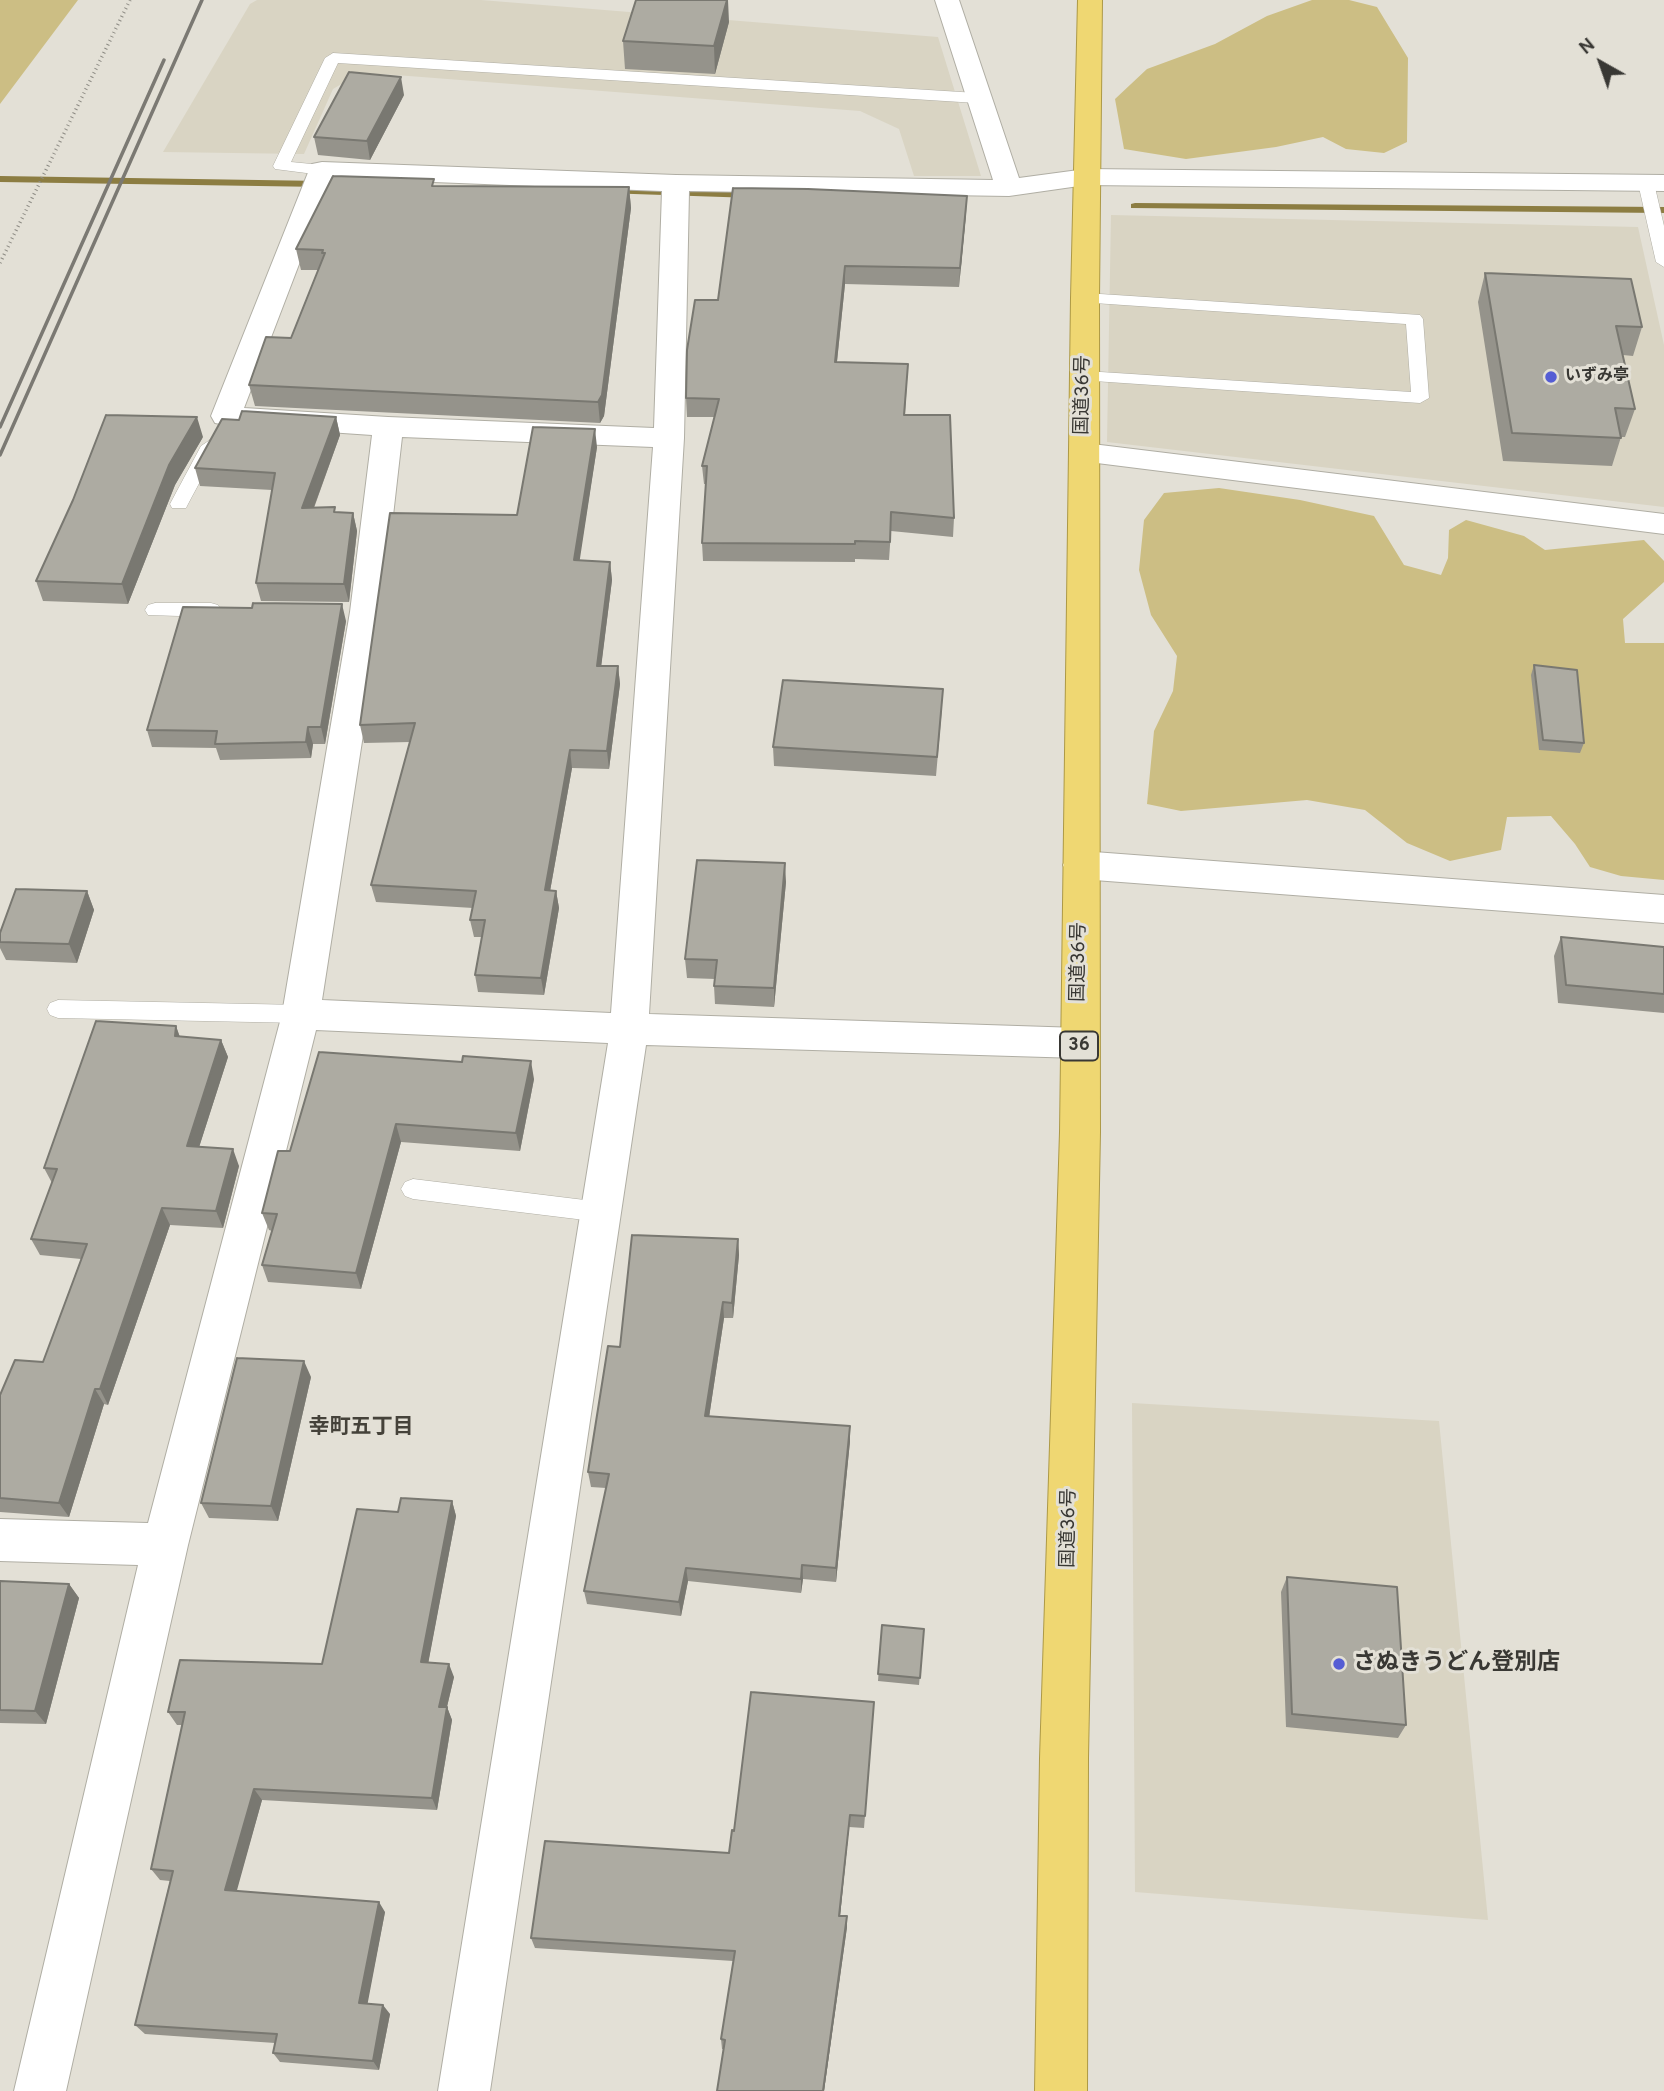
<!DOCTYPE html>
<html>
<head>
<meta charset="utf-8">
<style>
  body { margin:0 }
  #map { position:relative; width:1664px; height:2091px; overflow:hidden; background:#e3e0d6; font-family:Overpass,sans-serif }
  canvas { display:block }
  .north { position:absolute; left:1566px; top:28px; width:70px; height:70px; -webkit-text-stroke:5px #e3e0d6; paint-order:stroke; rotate:320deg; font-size:19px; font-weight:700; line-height:28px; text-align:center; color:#393834 }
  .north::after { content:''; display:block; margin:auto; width:24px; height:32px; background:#393834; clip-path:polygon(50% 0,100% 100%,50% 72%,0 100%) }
</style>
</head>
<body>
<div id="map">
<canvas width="1664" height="2091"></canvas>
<div class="north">N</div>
</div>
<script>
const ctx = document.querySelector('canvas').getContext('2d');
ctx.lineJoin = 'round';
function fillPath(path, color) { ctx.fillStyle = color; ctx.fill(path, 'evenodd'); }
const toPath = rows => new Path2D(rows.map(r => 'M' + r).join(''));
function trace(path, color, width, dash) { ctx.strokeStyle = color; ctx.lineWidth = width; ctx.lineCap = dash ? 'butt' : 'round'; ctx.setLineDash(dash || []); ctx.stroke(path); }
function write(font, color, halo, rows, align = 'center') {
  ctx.font = font + ' Overpass,"Noto Sans JP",sans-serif'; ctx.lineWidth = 6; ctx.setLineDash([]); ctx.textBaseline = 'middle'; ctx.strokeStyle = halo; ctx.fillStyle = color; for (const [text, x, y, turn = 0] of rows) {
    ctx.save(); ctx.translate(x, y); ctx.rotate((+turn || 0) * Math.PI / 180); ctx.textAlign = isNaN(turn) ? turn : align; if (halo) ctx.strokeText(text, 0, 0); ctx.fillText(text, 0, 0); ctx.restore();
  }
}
fillPath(toPath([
  [257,0,481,0,938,37,981,176,914,176,899,129,860,111,383,74,350,79,333,89,304,154,163,152,250,4],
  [1111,215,1638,227,1664,345,1664,507,1107,442],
  [1132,1403,1439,1421,1488,1920,1135,1892]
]), '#d9d4c3');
fillPath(toPath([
  [0,0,78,0,0,104],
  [1312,0,1349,0,1377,7,1408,58,1407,142,1384,153,1346,149,1323,137,1276,147,1186,159,1124,149,1115,99,1147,69,1215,44,1267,16],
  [1219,488,1300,500,1374,516,1404,565,1441,575,1448,558,1449,530,1466,520,1524,536,1545,550,1644,540,1664,561,1664,582,1623,619,1625,643,1664,643,1664,880,1621,876,1590,867,1575,844,1551,816,1507,817,1501,850,1450,861,1407,843,1365,810,1307,800,1181,811,1147,804,1154,731,1173,691,1177,656,1151,615,1139,570,1144,520,1164,493]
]), '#ccbe84');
fillPath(toPath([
  [0,176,323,181,329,184,323,187,0,182,0,176],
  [608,188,753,192,759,195,753,198,604,193,602,191,608,188],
  [1135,203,1664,207,1664,213,1131,208,1131,204,1135,203]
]), '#8c7d42');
const service = toPath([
  [333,53,977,93,985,98,977,103,338,63,291,162,322,165,330,170,322,175,275,169,273,166,325,58,333,53],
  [1646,178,1654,183,1664,226,1664,267,1656,262,1638,183,1646,178],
  [1085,293,1420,315,1423,319,1429,398,1420,403,1079,380,1076,376,1079,372,1085,371,1411,392,1406,324,1079,302,1077,298,1085,293],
  [210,440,219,446,188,504,186,508,172,508,170,504,201,446,210,440],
  [155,603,211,603,218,605,221,610,218,615,211,617,148,615,145,610,148,605,155,603],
  [58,1000,301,1005,309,1008,312,1014,309,1020,301,1023,58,1018,50,1015,47,1009,50,1003,58,1000],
  [413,1179,601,1202,610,1205,613,1212,610,1219,601,1222,413,1199,405,1196,401,1189,405,1182,413,1179]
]);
const minor = toPath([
  [935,0,959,0,1019,178,1086,169,1664,175,1664,191,1086,185,1009,196,689,191,684,438,649,1014,1079,1028,1093,1032,1098,1043,1093,1054,1079,1058,646,1045,490,2091,438,2091,608,1043,316,1030,188,1545,66,2091,14,2091,138,1565,0,1561,0,1519,148,1523,282,1014,350,612,372,435,226,425,215,423,211,416,309,170,312,164,322,162,676,175,993,180,935,0],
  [332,178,662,191,654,428,388,417,244,408,332,178],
  [402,437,653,447,611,1013,322,1000,382,612,402,437],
  [1084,443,1664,514,1664,534,1073,460,1069,453,1073,446,1084,443],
  [1081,851,1664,895,1664,923,1081,879,1068,875,1063,865,1068,855,1081,851]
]);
const trunk = toPath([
  [1078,0,1102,0,1099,298,1100,1132,1088,1758,1087,2091,1035,2091,1040,1758,1060,1132,1071,298,1078,0]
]);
trace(service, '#b0aea4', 1);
trace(minor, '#b0aea4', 2);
trace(trunk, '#ad9946', 2);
trace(toPath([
  [0,263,130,0]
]), '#8d8b84', 3.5, [1, 3.5]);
fillPath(service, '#fff');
fillPath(minor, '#fff');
fillPath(trunk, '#efd772');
trace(toPath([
  [0,427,164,60],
  [0,455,202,0]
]), '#7b7973', 3.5);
fillPath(toPath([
  [729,22,715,74,625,69,623,41],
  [404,95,370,160,318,155,314,137],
  [435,186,629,187,631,208,604,416,600,423,255,406,249,385,291,338,318,270,301,270,296,249],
  [966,214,959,287,845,284,837,362,908,364,905,415,954,518,953,537,891,531,889,560,855,559,855,562,703,561,702,543,706,484,704,484,702,466,714,417,687,417,686,398,718,300],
  [1485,273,1642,327,1633,356,1623,355,1635,409,1625,437,1621,437,1612,466,1503,461,1478,302],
  [336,417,340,435,314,508,336,512,353,513,357,531,349,602,261,601,256,583,272,490,200,486,195,468,239,420],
  [203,437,175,485,128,604,43,601,36,581],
  [597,447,579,560,610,562,612,580,601,666,618,666,620,684,609,769,572,768,550,891,556,891,559,908,544,995,478,992,475,975,482,937,474,937,470,920,473,908,376,902,371,885,410,742,364,743,360,725,517,515],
  [346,621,325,744,313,744,311,758,220,760,216,748,152,747,147,730],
  [1534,665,1584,743,1580,753,1539,750,1531,675],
  [942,708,936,776,774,766,773,747],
  [786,882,774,1007,715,1004,714,986,715,979,687,978,685,959],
  [87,891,94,910,77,963,6,960,0,948,0,933],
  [1561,937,1664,947,1664,1013,1558,1003,1554,956],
  [176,1026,180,1037,221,1040,228,1057,199,1147,239,1166,223,1228,170,1225,108,1405,104,1404,69,1517,0,1512,0,1395,43,1362,81,1259,40,1255,31,1239,52,1183,44,1168],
  [534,1079,520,1151,401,1142,361,1289,268,1282,262,1265,272,1231,269,1230,262,1213,290,1151],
  [738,1239,739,1255,733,1318,724,1318,709,1417,850,1441,836,1582,803,1579,801,1593,688,1581,681,1616,587,1604,584,1591,606,1488,591,1487,588,1472,620,1347],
  [311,1377,278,1521,209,1518,201,1503],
  [452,1501,456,1516,428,1663,454,1677,447,1707,452,1720,437,1810,262,1800,236,1891,385,1912,367,2003,390,2014,379,2070,280,2062,273,2053,275,2043,145,2034,135,2025,170,1881,160,1880,151,1869,182,1725,177,1725,168,1712,322,1664,398,1512],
  [1287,1577,1406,1725,1398,1738,1286,1727,1281,1592],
  [0,1581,69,1584,79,1598,46,1724,0,1723],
  [882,1625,924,1629,919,1685,878,1681],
  [873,1715,864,1828,849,1827,840,1916,847,1916,847,1927,824,2091,717,2091,724,2049,722,2049,721,2039,733,1961,535,1948,531,1938,729,1853,734,1831]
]), '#95938b');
fillPath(toPath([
  [727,0,728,0,729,22,715,74,714,46],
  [401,77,404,95,370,160,367,141],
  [629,187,631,208,604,416,600,423,598,402],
  [967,196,966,214,959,287,960,268],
  [845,266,845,284,835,380,835,362],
  [197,417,203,437,175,485,128,604,122,584,169,465],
  [336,417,340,435,307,526,302,508],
  [595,429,597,447,577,578,574,560],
  [353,513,357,531,349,602,344,584],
  [610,562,612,580,599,684,597,666],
  [342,604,346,621,325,744,321,727],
  [618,666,620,684,609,769,607,751],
  [308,727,313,744,311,758,306,742],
  [570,750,572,768,547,908,545,890],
  [785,863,786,882,774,1007,774,988],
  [87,891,94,910,77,963,69,944],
  [556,891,559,908,544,995,541,978],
  [176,1026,182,1044,175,1036],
  [221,1040,228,1057,194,1163,187,1146],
  [531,1061,534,1079,520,1151,516,1133],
  [396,1124,401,1142,361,1289,356,1273],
  [233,1149,239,1166,223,1228,216,1211],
  [162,1208,170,1225,108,1405,100,1389],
  [738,1239,739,1255,733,1318,732,1303],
  [723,1302,724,1318,707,1431,705,1416],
  [304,1361,311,1377,278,1521,271,1506],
  [95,1389,104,1404,69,1517,59,1503],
  [850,1426,850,1441,836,1582,836,1568],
  [452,1501,456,1516,426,1675,421,1662],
  [802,1565,803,1579,801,1593,801,1579],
  [686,1568,688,1581,681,1616,679,1602],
  [69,1584,79,1598,46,1724,35,1711],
  [449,1664,454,1677,444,1719,439,1707],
  [447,1707,452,1720,437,1810,432,1798],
  [254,1789,262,1800,234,1901,225,1890],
  [850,1815,849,1827,839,1926,839,1916],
  [379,1902,385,1912,366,2012,359,2003],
  [847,1916,847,1927,824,2091,823,2091],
  [383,2005,390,2014,379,2070,373,2061]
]), '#797871');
const building = toPath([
  [636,0,727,0,714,46,623,41,636,0],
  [349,72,401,77,367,141,314,137,349,72],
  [333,176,434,179,432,186,629,187,602,395,598,402,249,385,266,337,291,338,325,253,322,253,323,250,296,249,333,176],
  [733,188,808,189,967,196,960,268,845,266,835,362,908,364,904,415,950,415,954,518,891,512,890,542,855,541,855,544,702,543,707,466,702,466,719,399,686,398,687,350,695,300,718,300,733,188],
  [1485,273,1631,279,1642,327,1616,326,1635,409,1615,408,1621,438,1512,433,1485,273],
  [242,411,336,417,302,508,335,507,334,512,353,513,344,584,256,583,275,473,195,468,222,419,239,420,242,411],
  [106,415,197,417,169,465,122,584,36,581,73,500,106,415],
  [533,427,595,429,574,560,610,562,597,666,618,666,607,751,570,750,545,890,556,891,541,978,475,975,485,920,470,920,476,891,371,885,415,723,360,725,390,513,517,515,533,427],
  [253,603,342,604,321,727,308,727,306,742,215,744,217,731,147,730,183,607,252,608,253,603],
  [1534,665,1577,670,1584,743,1543,740,1534,665],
  [783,680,943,689,937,757,773,747,783,680],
  [697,860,785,863,774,988,714,986,717,960,685,959,697,860],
  [16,889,87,891,69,944,0,942,0,933,16,889],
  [1561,937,1664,947,1664,994,1566,985,1561,937],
  [96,1021,176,1026,175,1036,221,1040,187,1146,233,1149,216,1211,162,1208,100,1389,95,1389,59,1503,0,1498,0,1395,15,1360,43,1362,87,1244,31,1239,57,1169,44,1168,96,1021],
  [319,1052,462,1062,463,1056,531,1061,516,1133,396,1124,356,1273,262,1265,277,1214,262,1213,278,1151,290,1151,319,1052],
  [632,1235,738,1239,732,1303,723,1302,705,1416,850,1426,836,1568,802,1565,801,1579,686,1568,679,1602,584,1591,609,1474,588,1472,608,1346,620,1347,632,1235],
  [237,1358,304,1361,271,1506,201,1503,237,1358],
  [401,1498,452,1501,421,1662,449,1664,439,1707,447,1707,432,1798,254,1789,225,1890,379,1902,359,2003,383,2005,373,2061,273,2053,277,2034,135,2025,173,1871,151,1869,185,1712,168,1712,180,1660,322,1664,357,1509,398,1512,401,1498],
  [1287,1577,1397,1587,1406,1725,1292,1714,1287,1577],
  [0,1581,69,1584,35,1711,0,1710,0,1581],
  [882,1625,924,1629,920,1678,878,1674,882,1625],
  [751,1692,874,1702,865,1816,850,1815,839,1916,847,1916,823,2091,717,2091,725,2040,721,2039,735,1951,531,1938,545,1841,729,1853,732,1830,734,1831,751,1692]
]);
fillPath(building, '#adaba2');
trace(building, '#797871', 2);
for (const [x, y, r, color] of [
  [1551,377,7,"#555dd4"],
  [1339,1664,7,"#555dd4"]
]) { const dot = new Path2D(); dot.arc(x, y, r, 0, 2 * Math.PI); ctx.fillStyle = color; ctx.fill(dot); trace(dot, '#e3e0d6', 2.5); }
write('bold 16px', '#393834', '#e3e0d6', [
  ["いずみ亭",1565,377]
], 'left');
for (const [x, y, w] of [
  [1079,1046,38]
]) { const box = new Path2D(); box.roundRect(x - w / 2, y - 14.5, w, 29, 5); ctx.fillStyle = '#e3e0d6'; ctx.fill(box); trace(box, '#393834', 2); }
write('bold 18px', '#393834', null, [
  ["36",1079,1046]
]);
write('19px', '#393834', '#e3e0d6', [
  ["国道36号",1084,395,-89],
  ["国道36号",1080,962,-89],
  ["国道36号",1070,1528,-89]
]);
write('bold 21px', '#45423a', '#e3e0d6', [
  ["幸町五丁目",361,1429]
]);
write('bold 23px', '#393834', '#e3e0d6', [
  ["さぬきうどん登別店",1353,1664]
], 'left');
</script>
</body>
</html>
